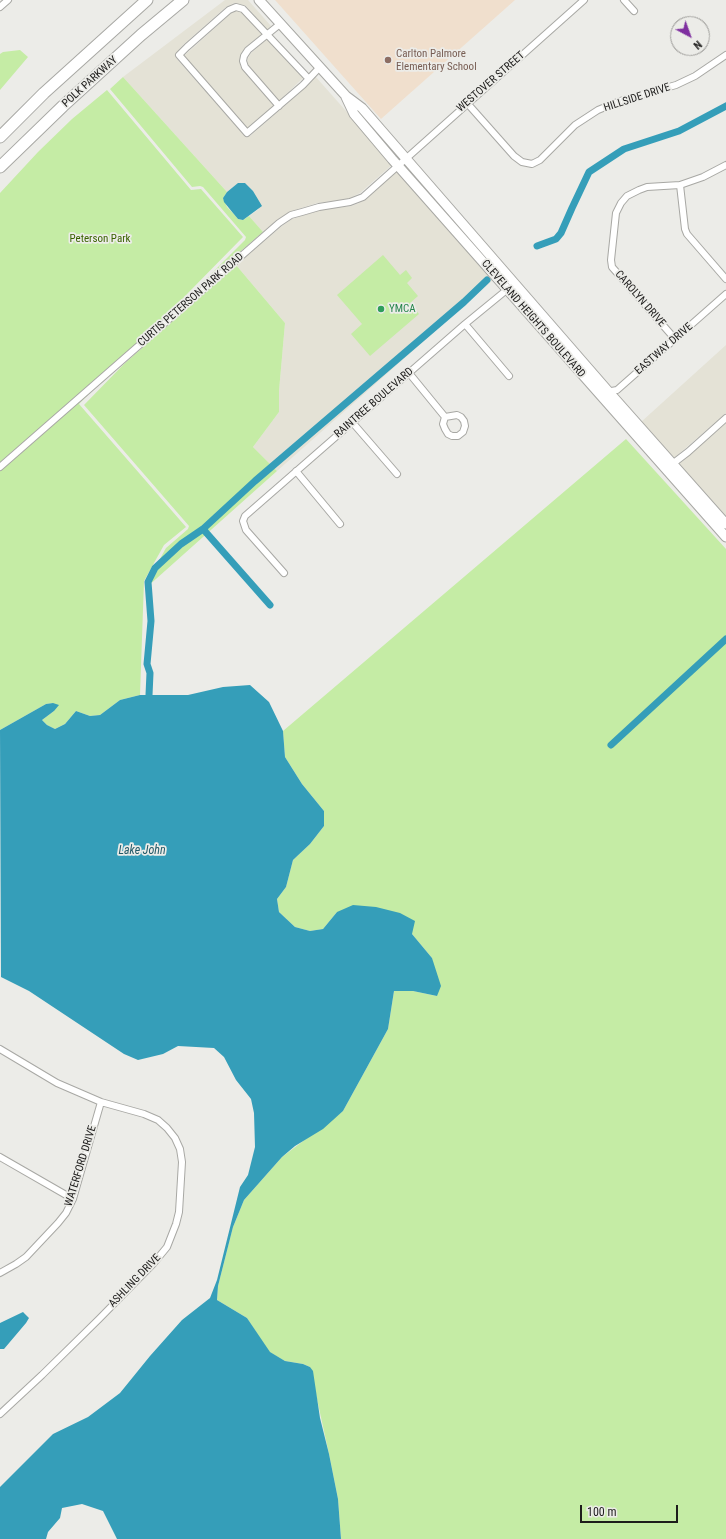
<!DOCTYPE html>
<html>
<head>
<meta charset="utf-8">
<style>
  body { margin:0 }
  #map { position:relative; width:726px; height:1539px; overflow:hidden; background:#ecece8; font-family:"Roboto Condensed",sans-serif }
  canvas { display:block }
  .north { position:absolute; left:670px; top:16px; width:40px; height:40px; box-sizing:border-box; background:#ecece8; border:1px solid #9a9996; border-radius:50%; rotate:139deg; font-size:11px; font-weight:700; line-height:16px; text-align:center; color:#1e1d1c }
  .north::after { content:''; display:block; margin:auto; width:14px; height:18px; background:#7f2fa0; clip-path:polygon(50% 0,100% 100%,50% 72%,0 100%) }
  .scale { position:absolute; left:580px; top:1505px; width:98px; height:18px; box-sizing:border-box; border:2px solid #1e1d1c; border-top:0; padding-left:5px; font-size:12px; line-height:14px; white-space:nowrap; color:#1e1d1c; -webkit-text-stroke:3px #ecece8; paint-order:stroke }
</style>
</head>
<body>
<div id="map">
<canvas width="726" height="1539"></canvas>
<div class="north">N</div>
<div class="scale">100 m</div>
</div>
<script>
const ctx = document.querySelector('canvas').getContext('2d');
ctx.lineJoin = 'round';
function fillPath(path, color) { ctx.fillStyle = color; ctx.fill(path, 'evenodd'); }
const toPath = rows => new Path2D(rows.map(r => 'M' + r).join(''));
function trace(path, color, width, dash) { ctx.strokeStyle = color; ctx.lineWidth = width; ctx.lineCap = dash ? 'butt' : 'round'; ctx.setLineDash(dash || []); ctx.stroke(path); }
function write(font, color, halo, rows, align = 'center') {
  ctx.font = font + ' "Roboto Condensed",sans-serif'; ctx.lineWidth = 3.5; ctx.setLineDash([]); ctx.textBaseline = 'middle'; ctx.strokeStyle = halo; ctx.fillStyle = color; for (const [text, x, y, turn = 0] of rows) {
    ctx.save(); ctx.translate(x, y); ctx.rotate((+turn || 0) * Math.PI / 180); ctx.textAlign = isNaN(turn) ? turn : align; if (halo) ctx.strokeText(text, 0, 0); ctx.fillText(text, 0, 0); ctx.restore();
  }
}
fillPath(toPath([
  [225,0,248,0,271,26,267,30,246,6,234,3,226,7,184,44,176,53,176,58,245,136,250,136,306,87,315,76,393,164,360,193,348,199,317,203,289,212,277,220,263,232,249,216,259,209,253,191,245,183,239,183,227,192,123,77],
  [237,10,241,12,262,34,245,48,241,55,240,66,274,106,247,128,184,56,231,13],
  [267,39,303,78,279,101,247,64,248,58,251,53],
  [398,170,494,279,277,471,253,447,279,412,279,391,285,323,236,265,282,226,292,219,320,210,351,206,357,204,365,200],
  [726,345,726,413,673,459,641,422],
  [726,423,726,519,678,465]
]), '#e4e2d6');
fillPath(toPath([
  [275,0,515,0,381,119]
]), '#f0dfcd');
fillPath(toPath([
  [20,50,28,57,0,90,0,54,3,52],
  [123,77,227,192,223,198,227,207,233,213,238,219,243,220,249,216,263,232,192,293,245,240,246,237,203,187,200,186,192,187,110,89],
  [107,90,191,190,201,189,243,237,79,404,186,527,164,545,144,581,140,695,120,700,100,715,90,716,76,711,65,724,55,729,47,725,42,720,54,711,53,703,46,704,0,730,0,193,38,152,72,119],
  [383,255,400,275,406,270,412,278,407,283,418,296,410,303,419,314,370,356,351,334,362,324,337,295],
  [236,265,285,323,279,391,279,412,253,447,277,471,147,587,147,582,166,548,188,529,189,526,84,405,124,364],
  [626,439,726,549,726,1539,341,1539,338,1499,329,1454,310,1367,303,1364,285,1361,269,1352,247,1318,217,1300,218,1286,233,1227,244,1200,282,1157,343,1111,388,1029,394,991,413,991,437,996,432,958,412,934,337,912,323,929,310,931,295,927,279,912,277,899,286,887,293,860,310,844,324,826,324,811,302,784,285,757,283,731]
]), '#c5eca5');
fillPath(toPath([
  [238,183,245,183,253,191,262,206,243,220,238,219,233,213,224,202,223,198,227,192],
  [250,685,269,702,283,731,285,757,302,784,324,811,324,826,310,844,293,860,286,887,277,899,279,912,295,927,310,931,323,929,337,912,353,905,376,907,400,913,415,921,412,934,432,958,441,986,437,996,413,991,394,991,388,1029,343,1111,323,1129,295,1146,282,1157,244,1200,233,1227,218,1286,217,1300,247,1318,270,1352,285,1361,303,1364,310,1367,313,1371,320,1418,329,1454,338,1499,341,1539,117,1539,103,1511,82,1504,62,1508,60,1518,48,1532,46,1539,0,1539,0,1487,53,1434,88,1417,120,1393,150,1356,182,1320,210,1298,217,1280,240,1187,248,1175,255,1147,254,1113,251,1099,236,1080,224,1057,214,1048,178,1046,163,1054,138,1060,124,1054,29,991,1,977,0,730,46,704,53,703,59,705,54,711,42,720,47,725,55,729,65,724,76,711,90,716,100,715,120,700,140,695,188,695,223,687],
  [23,1312,29,1318,26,1323,4,1349,0,1349,0,1323]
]), '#359eb9');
trace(toPath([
  [537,246,556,239,561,233,572,208,589,172,624,149,679,131,726,106],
  [203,529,270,605],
  [149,695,150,673,147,664,151,621,148,582,155,568,181,544,203,529,255,481,464,302,487,280],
  [611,745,726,639]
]), '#359eb9', 7);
const street = toPath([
  [624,0,634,11],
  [0,7,8,0],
  [308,78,243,9,236,7,229,10,187,47,179,55,247,133,303,85,320,67],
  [467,103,514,156,522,162,532,164,540,160,575,125,598,110,620,101,676,85,695,76,726,55],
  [279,106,245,67,243,61,244,56,248,50,280,24],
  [680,185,685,229,687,234,726,279],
  [465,324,509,376],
  [675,339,612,267,611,260,616,213,621,203,627,196,639,190,647,187,680,185,703,177,726,165],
  [409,373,445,417,443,424,445,429,448,434,452,436,458,436,463,432,465,426,464,421,461,417,457,415,445,417],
  [606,392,617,390,726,294],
  [352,422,397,474],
  [671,465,688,452,726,418],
  [0,467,279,223,291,215,302,212,319,207,350,202,363,197,584,0],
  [296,471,340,524],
  [284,573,246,530,243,521,245,516,465,324,509,288],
  [0,1049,57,1083,101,1102,144,1114,158,1120,167,1128,175,1138,180,1149,182,1162,179,1212,176,1224,167,1247,153,1264,99,1319,42,1375,0,1414],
  [0,1157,73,1199],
  [0,1273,16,1264,26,1257,58,1223,66,1213,73,1199,101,1102]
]);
const secondary = toPath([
  [259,0,346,96,362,108,608,391,726,524],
  [346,97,354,114,392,159,726,537]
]);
const highway = toPath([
  [0,137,44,93,147,0],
  [0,167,63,106,141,35,183,0]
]);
trace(street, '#a8a8a4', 8);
trace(secondary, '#a8a8a4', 11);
trace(highway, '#a8a8a4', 13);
trace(street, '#fff', 6);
trace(secondary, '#fff', 9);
trace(highway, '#fff', 11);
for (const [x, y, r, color] of [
  [388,60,4,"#8d6e63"],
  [381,309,4,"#2e9e5b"]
]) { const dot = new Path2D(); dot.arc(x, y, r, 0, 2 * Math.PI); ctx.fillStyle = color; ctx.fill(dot); trace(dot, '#ecece8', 1.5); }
write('11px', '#785e54', '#ecece8', [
  ["Carlton Palmore",396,54],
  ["Elementary School",396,67]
], 'left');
write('11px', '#1e1d1c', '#ecece8', [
  ["POLK PARKWAY",90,82,-42],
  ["WESTOVER STREET",491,82,-41],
  ["HILLSIDE DRIVE",637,98,-18],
  ["CAROLYN DRIVE",640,299,49],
  ["CURTIS PETERSON PARK ROAD",191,300,-41],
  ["CLEVELAND HEIGHTS BOULEVARD",533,319,49],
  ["EASTWAY DRIVE",664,349,-41],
  ["RAINTREE BOULEVARD",374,403,-41],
  ["WATERFORD DRIVE",81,1166,-73],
  ["ASHLING DRIVE",135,1281,-46]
]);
write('11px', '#3a6200', '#ecece8', [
  ["Peterson Park",100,239]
]);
write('11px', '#27864d', '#ecece8', [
  ["YMCA",389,309]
], 'left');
write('italic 12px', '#215968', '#ecece8', [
  ["Lake John",142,851]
]);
</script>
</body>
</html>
